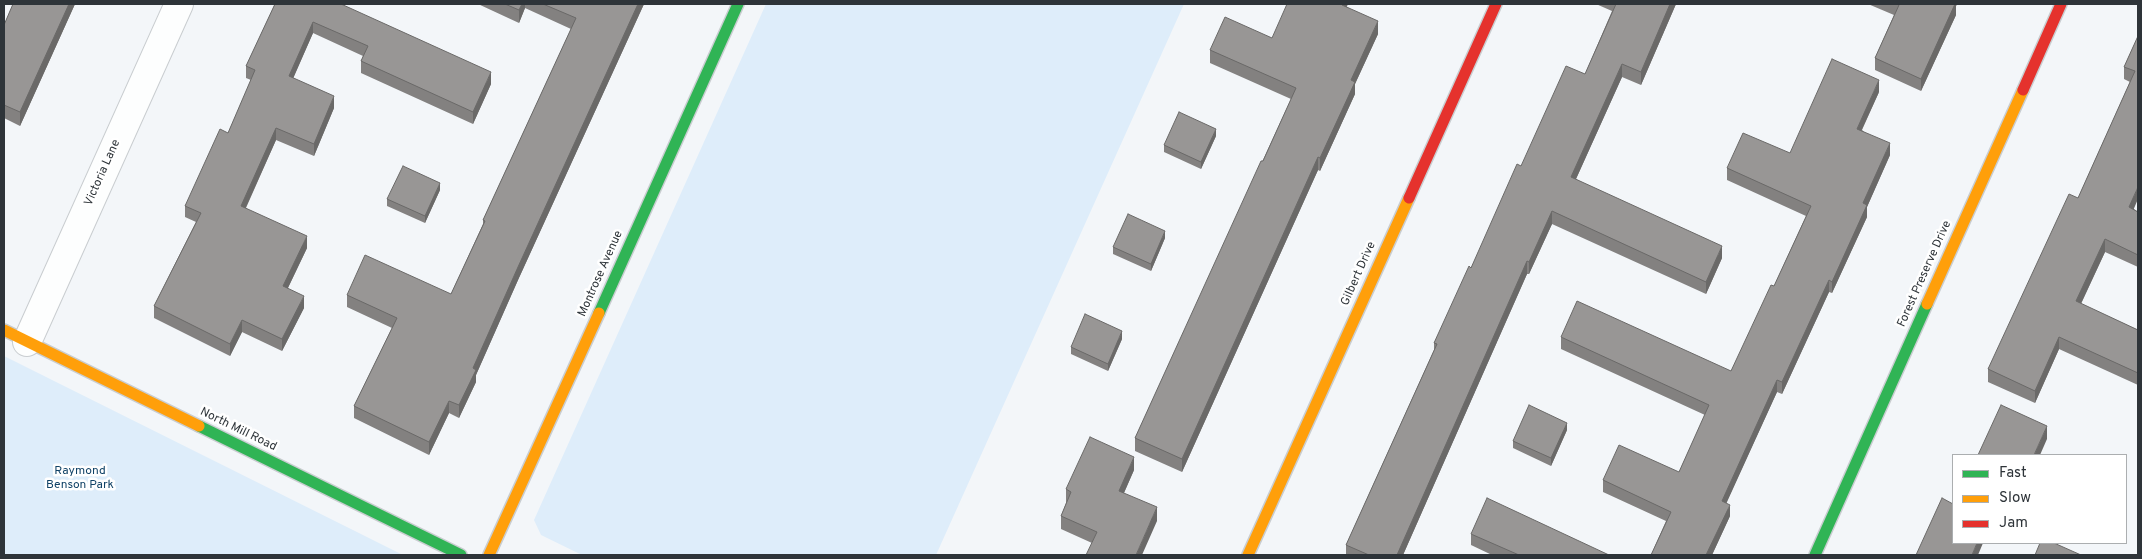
<!DOCTYPE html>
<html>
<head>
<meta charset="utf-8">
<style>
  body { margin:0 }
  #map { position:relative; width:2142px; height:559px; overflow:hidden; background:#f3f6f9; font-family:Overpass,sans-serif }
  canvas { display:block }
  .frame { position:absolute; inset:0; border:5px solid #2e3439; pointer-events:none }
  .legend { position:absolute; left:1952px; top:454px; width:175px; height:90px; box-sizing:border-box; background:#fff; border:1px solid #abaeb0; margin:0; padding:6px 9px; list-style:none; font-size:15px; color:#2e3439 }
  .legend li { display:flex; align-items:center; gap:10px; height:25px }
  .legend b { width:25px; border:1px solid #abaeb0 }
</style>
</head>
<body>
<div id="map">
<canvas width="2142" height="559"></canvas>
<div class="frame"></div>
<ul class="legend">
<li><b style="height:6px;background:#30b455"></b>Fast</li>
<li><b style="height:6px;background:#ff9f0a"></b>Slow</li>
<li><b style="height:6px;background:#e5322d"></b>Jam</li>
</ul>
</div>
<script>
const ctx = document.querySelector('canvas').getContext('2d');
ctx.lineJoin = 'round';
function fillPath(path, color) { ctx.fillStyle = color; ctx.fill(path, 'evenodd'); }
const toPath = rows => new Path2D(rows.map(r => 'M' + r).join(''));
function trace(path, color, width, dash) { ctx.strokeStyle = color; ctx.lineWidth = width; ctx.lineCap = dash ? 'butt' : 'round'; ctx.setLineDash(dash || []); ctx.stroke(path); }
function write(font, color, halo, rows, align = 'center') {
  ctx.font = font + ' Overpass,sans-serif'; ctx.lineWidth = 5; ctx.setLineDash([]); ctx.textBaseline = 'middle'; ctx.strokeStyle = halo; ctx.fillStyle = color; for (const [text, x, y, turn = 0] of rows) {
    ctx.save(); ctx.translate(x, y); ctx.rotate((+turn || 0) * Math.PI / 180); ctx.textAlign = isNaN(turn) ? turn : align; if (halo) ctx.strokeText(text, 0, 0); ctx.fillText(text, 0, 0); ctx.restore();
  }
}
fillPath(toPath([
  [766,4,1184,4,936,555,582,555,541,535,534,520],
  [4,356,403,555,4,555]
]), '#deedfa');
const street = toPath([
  [27,342,179,4]
]);
const fast = toPath([
  [599,313,738,4],
  [199,426,461,555],
  [1815,555,1927,304]
]);
const slow = toPath([
  [1927,304,2023,90],
  [4,330,199,426],
  [489,555,599,313],
  [1248,555,1409,198]
]);
const jam = toPath([
  [2023,90,2061,4],
  [1409,198,1496,4]
]);
trace(street, '#c9cdd0', 30);
trace(fast, '#c9cdd0', 14);
trace(slow, '#c9cdd0', 14);
trace(jam, '#c9cdd0', 14);
trace(street, '#fdfefe', 28);
trace(fast, '#30b455', 11);
trace(slow, '#ff9f0a', 11);
trace(jam, '#e5322d', 11);
fillPath(toPath([
  [13,4,75,4,20,126,4,118,4,25],
  [275,4,491,84,473,124,361,73,361,61,363,56,313,33,293,78,334,108,314,156,276,140,246,208,307,248,288,288,304,308,282,351,242,332,230,356,154,318,154,306,196,222,185,217,185,206,228,133,251,80,246,78,246,66],
  [478,4,644,4,518,280,476,375,476,382,459,418,449,413,429,455,354,418,354,406,392,328,347,307,347,295,451,294,483,224,483,220,571,29,525,8,519,23],
  [1596,4,1676,4,1641,85,1622,77,1576,179,1722,258,1706,294,1552,224,1529,274,1527,274,1403,555,1346,555,1346,545,1434,350,1434,343,1521,166,1585,74,1612,11],
  [1868,4,1957,4,1956,6,1956,15,1921,91,1875,70,1875,58,1894,15],
  [1347,7,1378,34,1355,84,1355,94,1320,171,1318,170,1182,472,1135,451,1135,438,1291,99,1210,63,1210,50,1272,38],
  [2138,36,2134,209,2138,212,2138,267,2105,252,2081,304,2138,330,2138,385,2059,349,2035,403,1988,382,1988,369,2078,198,2130,82,2124,79,2124,67],
  [1879,92,1862,130,1890,155,1867,207,1867,217,1832,293,1829,292,1782,394,1777,392,1726,503,1730,516,1712,555,1651,555,1666,521,1603,492,1603,480,1679,472,1705,415,1561,349,1561,337,1731,371,1774,286,1806,216,1727,180,1727,168,1790,153],
  [1216,136,1201,169,1164,152,1164,145],
  [440,190,425,223,387,206,387,199],
  [1165,238,1151,271,1113,254,1113,247],
  [1122,339,1108,371,1071,354,1071,347],
  [1567,430,1551,466,1513,448,1513,441],
  [1134,470,1124,493,1157,521,1092,543,1061,529,1061,516,1066,503,1066,489],
  [1471,534,1609,555,1492,555,1471,545]
]), '#838180');
fillPath(toPath([
  [69,4,75,4,20,126,20,112],
  [522,4,525,4,525,8,519,23,519,10],
  [638,4,644,4,518,280,476,375,476,382,459,418,459,405,473,368,518,267],
  [1343,4,1348,4,1342,18,1342,5],
  [1670,4,1676,4,1641,85,1641,72],
  [1953,4,1957,4,1956,6,1956,15,1921,91,1921,79],
  [1378,21,1378,34,1355,84,1355,94,1320,171,1320,158,1351,80],
  [313,22,313,33,289,88,289,76],
  [1622,64,1622,77,1571,190,1571,177],
  [491,72,491,84,473,124,473,112],
  [1879,80,1879,92,1857,140,1857,129],
  [334,96,334,108,314,156,314,144],
  [276,128,276,140,241,218,241,206],
  [1216,129,1216,136,1201,169,1201,162],
  [1890,143,1890,155,1867,207,1867,217,1832,293,1832,282,1863,203],
  [1318,157,1318,170,1182,472,1182,459],
  [440,183,440,190,425,223,425,216],
  [2138,187,2138,199,2129,220,2129,207],
  [1552,211,1552,224,1529,274,1529,262],
  [1165,231,1165,238,1151,271,1151,264],
  [307,236,307,248,283,298,283,286],
  [2105,239,2105,252,2076,314,2076,301],
  [1722,246,1722,258,1706,294,1706,282],
  [1527,261,1527,274,1403,555,1397,555],
  [1829,280,1829,292,1782,394,1782,382],
  [304,296,304,308,282,351,282,339],
  [242,320,242,332,230,356,230,344],
  [1122,331,1122,339,1108,371,1108,364],
  [2059,337,2059,349,2035,403,2035,391],
  [1777,380,1777,392,1722,513,1722,501],
  [449,401,449,413,429,455,429,442],
  [1567,423,1567,430,1551,466,1551,458],
  [2047,426,2047,439,2040,455,2034,455],
  [1134,457,1134,470,1119,504,1119,491],
  [1730,505,1730,516,1712,555,1706,555],
  [1157,507,1157,521,1142,555,1136,555],
  [1977,543,1983,543,1978,555,1972,555]
]), '#6a6968');
const building = toPath([
  [13,4,69,4,20,112,4,105,4,25,13,4],
  [275,4,341,4,491,72,473,112,361,61,368,46,313,22,289,76,334,96,314,144,276,128,241,206,307,236,283,286,304,296,282,339,242,320,230,344,154,306,201,213,185,206,220,129,228,133,255,70,246,66,275,4],
  [505,4,522,4,519,10,505,4],
  [543,4,638,4,518,267,473,368,476,370,459,405,449,401,429,442,354,406,397,318,347,295,365,255,451,294,485,221,483,220,576,18,543,4],
  [1287,4,1343,4,1342,5,1378,21,1351,80,1355,82,1320,158,1318,157,1182,459,1135,438,1261,161,1263,161,1296,88,1210,50,1225,17,1272,38,1287,4],
  [1616,4,1670,4,1641,72,1622,64,1571,177,1722,246,1706,282,1552,211,1529,262,1527,261,1397,555,1369,555,1346,545,1437,344,1434,343,1469,266,1471,268,1517,164,1521,166,1566,66,1585,74,1616,4],
  [1896,4,1955,4,1921,79,1875,58,1899,5,1896,4],
  [2138,36,2138,187,2129,207,2138,212,2138,255,2105,239,2076,301,2138,330,2138,373,2059,337,2035,391,1988,369,2069,194,2078,198,2135,71,2124,67,2138,36],
  [1832,59,1879,80,1857,129,1890,143,1863,203,1867,205,1832,282,1829,280,1782,382,1777,380,1722,501,1730,505,1706,555,1651,555,1671,512,1603,480,1619,445,1679,472,1709,405,1561,337,1577,301,1731,371,1771,285,1774,286,1811,206,1727,168,1743,133,1790,153,1832,59],
  [1179,112,1216,129,1201,162,1164,145,1179,112],
  [403,166,440,183,425,216,387,199,403,166],
  [1128,214,1165,231,1151,264,1113,247,1128,214],
  [1085,314,1122,331,1108,364,1071,347,1085,314],
  [1529,405,1567,423,1551,458,1513,441,1529,405],
  [2001,405,2047,426,2034,455,1978,455,2001,405],
  [1090,437,1134,457,1119,491,1157,507,1136,555,1086,555,1097,532,1061,516,1071,492,1066,489,1090,437],
  [1487,498,1609,555,1519,555,1471,534,1487,498],
  [1942,498,1953,504,1953,543,1977,543,1972,555,1916,555,1942,498],
  [2040,543,2054,543,2081,555,2035,555,2040,543]
]);
fillPath(building, '#989695');
trace(building, '#6a6968', 1);
write('12px', '#2e3439', '#fff', [
  ["Victoria Lane",103,173,-66],
  ["Montrose Avenue",601,274,-66],
  ["Gilbert Drive",1359,274,-66],
  ["Forest Preserve Drive",1925,274,-66],
  ["North Mill Road",238,430,26]
]);
write('12px', '#104266', '#fff', [
  ["Raymond",80,472],
  ["Benson Park",80,486]
]);
</script>
</body>
</html>
